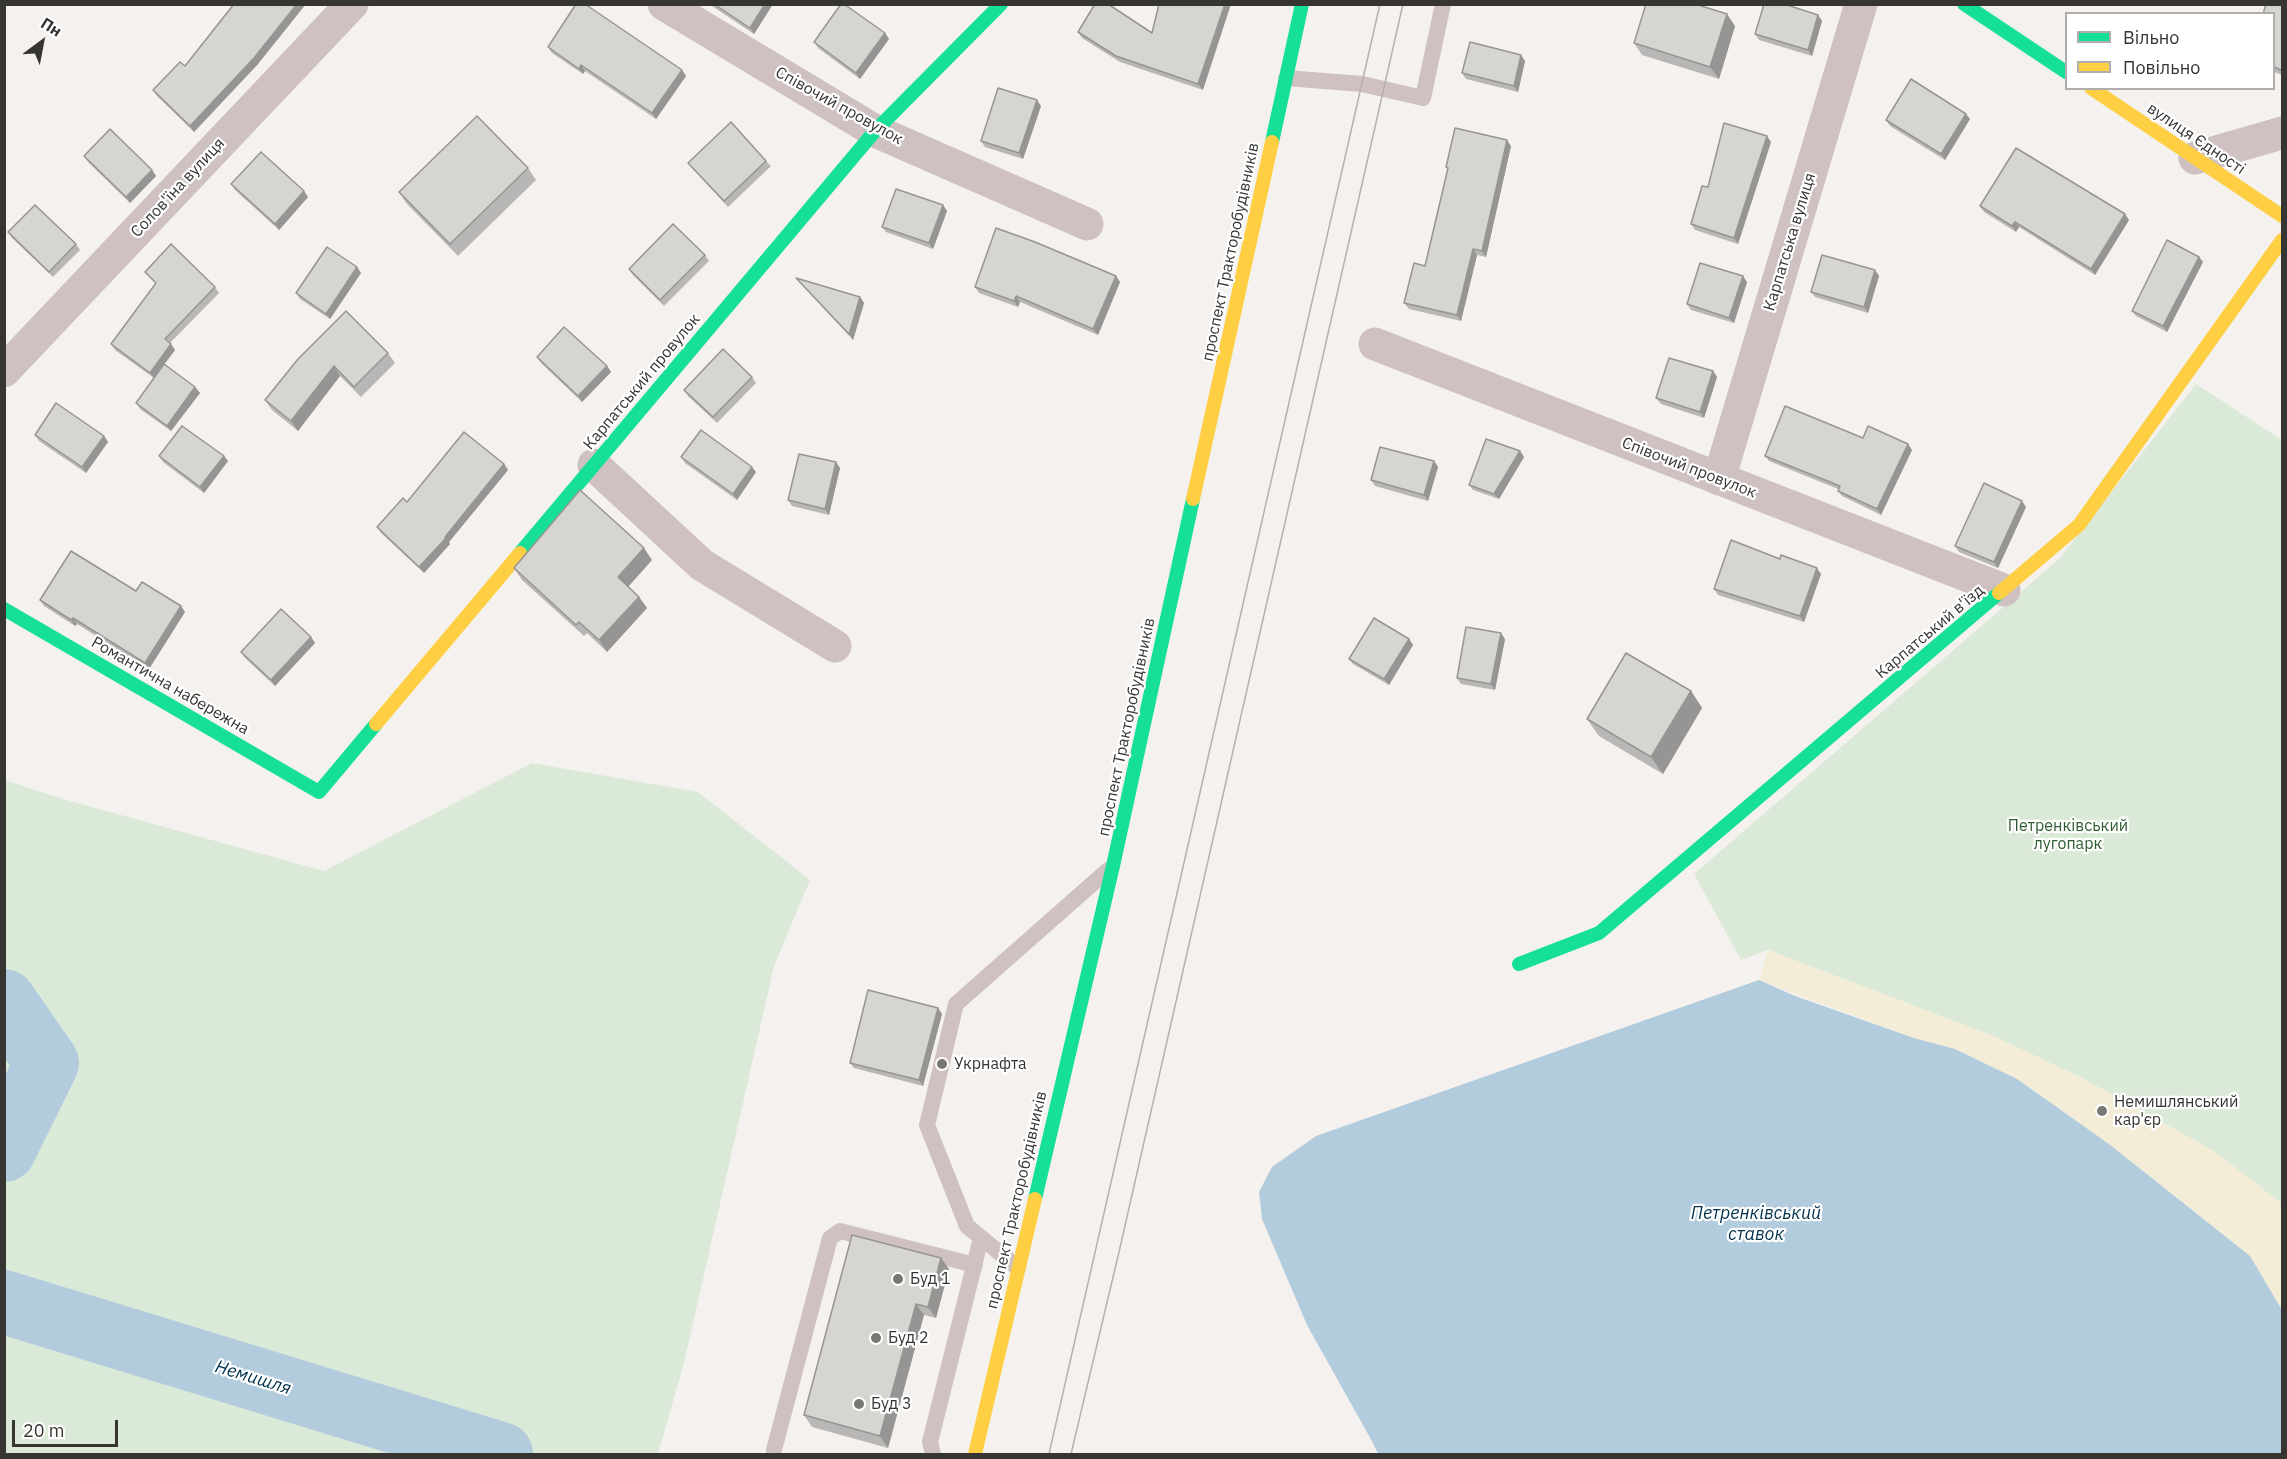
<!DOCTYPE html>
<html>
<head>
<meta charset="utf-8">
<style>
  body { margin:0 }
  #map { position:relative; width:2287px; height:1459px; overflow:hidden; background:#f4f1ee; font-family:"IBM Plex Sans",sans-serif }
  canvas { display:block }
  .frame { position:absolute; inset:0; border:6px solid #373532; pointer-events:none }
  .legend { position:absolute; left:2065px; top:12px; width:210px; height:78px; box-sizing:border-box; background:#fff; border:2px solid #afaead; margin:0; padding:8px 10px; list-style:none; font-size:18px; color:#373532 }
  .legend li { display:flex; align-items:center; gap:12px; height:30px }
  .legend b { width:30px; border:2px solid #afaead }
  .north { position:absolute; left:12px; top:12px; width:60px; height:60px; -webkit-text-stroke:4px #fff; paint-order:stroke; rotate:32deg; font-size:16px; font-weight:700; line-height:24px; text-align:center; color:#373532 }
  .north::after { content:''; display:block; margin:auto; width:21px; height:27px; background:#373532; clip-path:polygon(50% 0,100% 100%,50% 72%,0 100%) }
  .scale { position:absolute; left:12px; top:1420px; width:106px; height:27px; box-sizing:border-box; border:3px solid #373532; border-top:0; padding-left:8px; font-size:18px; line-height:21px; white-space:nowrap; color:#373532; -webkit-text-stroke:4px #fff; paint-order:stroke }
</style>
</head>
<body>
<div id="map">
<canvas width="2287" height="1459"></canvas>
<div class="frame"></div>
<ul class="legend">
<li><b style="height:8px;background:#16e098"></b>Вільно</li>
<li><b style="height:8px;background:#ffcf43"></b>Повільно</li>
</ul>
<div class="north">Пн</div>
<div class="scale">20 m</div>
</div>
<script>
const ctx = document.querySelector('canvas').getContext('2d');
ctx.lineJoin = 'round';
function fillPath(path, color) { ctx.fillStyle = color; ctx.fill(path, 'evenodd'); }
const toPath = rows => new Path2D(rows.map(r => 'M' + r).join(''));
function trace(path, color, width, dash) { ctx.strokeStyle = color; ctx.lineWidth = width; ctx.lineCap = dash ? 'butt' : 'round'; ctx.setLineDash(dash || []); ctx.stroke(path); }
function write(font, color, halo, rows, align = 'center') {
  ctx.font = font + ' "IBM Plex Sans",sans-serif'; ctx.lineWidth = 4.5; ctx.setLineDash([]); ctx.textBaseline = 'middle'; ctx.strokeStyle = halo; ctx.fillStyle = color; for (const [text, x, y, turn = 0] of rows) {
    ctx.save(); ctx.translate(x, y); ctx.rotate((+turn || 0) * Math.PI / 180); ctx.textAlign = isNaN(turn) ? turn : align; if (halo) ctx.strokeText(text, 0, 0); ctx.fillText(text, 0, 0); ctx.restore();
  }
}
fillPath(toPath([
  [2196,384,2282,440,2282,1204,2214,1151,2078,1076,1993,1036,1768,950,1741,960,1694,874,2059,559],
  [532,763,698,792,810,880,774,966,684,1363,658,1454,5,1454,5,780,63,799,324,871]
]), '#dbead8');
fillPath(toPath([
  [1768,950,1993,1036,2078,1076,2214,1151,2282,1204,2282,1310,2250,1256,2109,1144,2017,1079,1955,1049,1914,1038,1759,980]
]), '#f3edd7');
fillPath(toPath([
  [1759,980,1795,996,1914,1038,1955,1049,2017,1079,2109,1144,2250,1256,2282,1310,2282,1454,1378,1454,1373,1443,1307,1325,1262,1219,1259,1192,1272,1167,1316,1136]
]), '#b2ccde');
trace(toPath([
  [4,1001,47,1063,4,1150],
  [4,1302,501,1454]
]), '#b2ccde', 64);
trace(toPath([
  [1286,78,1362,84,1423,98,1443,4],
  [1018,1268,967,1226,927,1125,956,1004,1108,870],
  [774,1450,830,1238,840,1231,975,1265],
  [933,1454,930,1442,981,1238]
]), '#cfc1c1', 16);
trace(toPath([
  [664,4,875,131,1087,224],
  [2195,158,2282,133],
  [1375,344,2004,590],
  [4,371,352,4],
  [594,465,702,565,835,646],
  [1719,479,1861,4]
]), '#cfc1c1', 33);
trace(toPath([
  [1964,4,2066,72],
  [1272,142,1302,4],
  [520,553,875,131,1001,4],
  [4,609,319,792,376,724],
  [1519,964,1599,933,1999,593],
  [1035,1199,1113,866,1193,499]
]), '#16e098', 14);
trace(toPath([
  [2091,88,2282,216],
  [1193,499,1272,142],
  [1999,593,2079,525,2282,240],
  [376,724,520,553],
  [975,1454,1035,1199]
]), '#ffcf43', 14);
trace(toPath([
  [1049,1454,1380,4],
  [1071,1454,1119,1252,1403,4]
]), '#b8b0ae', 1.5);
fillPath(toPath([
  [709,4,773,4,754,34],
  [1159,4,1203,90,1120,62,1082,38,1078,32,1152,33],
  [2283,4,2283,75,2274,72,2274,14],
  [1818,15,1822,21,1812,56,1759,40,1755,34],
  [1735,26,1719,79,1642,55,1634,43],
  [885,33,889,39,860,79,818,48,814,42],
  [548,47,682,70,686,76,656,119,585,71,583,74,552,53],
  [1525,61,1518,92,1466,79,1462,73],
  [258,64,194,132,157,96,153,90,185,66],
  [1041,106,1023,159,985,147,981,141],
  [1970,119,1945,160,1890,126,1886,120],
  [1771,142,1738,244,1695,230,1691,224,1708,187],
  [1511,146,1486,257,1477,255,1461,321,1409,309,1404,303,1425,266,1448,171,1446,167],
  [84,156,152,170,156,176,130,203,88,162],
  [766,161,771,166,728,207,692,168,688,163],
  [528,168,536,180,458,256,407,204,399,192],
  [231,184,308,197,279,230,235,190],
  [943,205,947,211,933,249,886,232,882,227],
  [1980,206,2129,220,2095,275,2019,227,2016,232,1984,212],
  [8,232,76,244,80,250,53,277,12,238],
  [705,255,709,261,664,306,633,275,629,269],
  [2199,257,2203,262,2167,332,2136,316,2132,311],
  [357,267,361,273,330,319,300,299,296,293],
  [145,272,215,287,219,293,170,343,175,350,164,364,195,387,200,393,171,431,140,409,136,403,154,378,115,350,111,344,156,284],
  [1116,276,1120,282,1098,335,1020,302,1018,307,979,293,975,287],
  [1879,276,1868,313,1815,297,1811,292],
  [796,278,860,297,864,303,853,340,800,283],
  [1747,282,1734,323,1691,310,1687,304],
  [388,353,395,363,361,397,340,376,298,431,272,410,265,400,298,359],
  [537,357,607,366,611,372,582,402,541,363],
  [1713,371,1717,377,1704,418,1661,404,1656,398],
  [752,377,756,383,717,423,688,396,684,390],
  [35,435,104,436,108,442,86,473,39,441],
  [1863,438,1908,444,1912,450,1881,515,1842,496,1838,491,1838,489,1769,461,1765,456],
  [1520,451,1524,457,1499,499,1473,490,1469,485],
  [159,456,224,456,228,461,204,493,163,462],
  [681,457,756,472,737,500,685,463],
  [1434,461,1438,467,1428,501,1375,486,1371,480],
  [504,464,508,470,449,542,450,544,424,573,381,533,377,527,407,502],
  [840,468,829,515,792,506,788,500],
  [2026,507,1998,568,1959,552,1955,546],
  [652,560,628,587,639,597,647,608,607,652,587,633,584,636,522,580,514,568],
  [1821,574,1804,622,1718,595,1714,589],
  [40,600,185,612,149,669,77,624,75,626,44,606],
  [311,637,315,643,275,686,245,658,241,652],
  [1409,639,1413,645,1389,685,1353,664,1349,659],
  [1505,639,1495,690,1461,684,1457,678],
  [1691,691,1702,708,1663,774,1599,736,1587,719],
  [938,1008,942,1014,923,1086,854,1068,850,1063],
  [949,1269,936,1318,924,1315,888,1448,812,1427,804,1415]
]), '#b9b7b5');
fillPath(toPath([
  [297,4,306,4,258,64,194,132,190,126],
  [765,4,773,4,754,34,750,28],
  [1225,4,1231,4,1203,90,1198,84],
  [1727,14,1735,26,1719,79,1710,67],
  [1818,15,1822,21,1812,56,1808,50],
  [885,33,889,39,860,79,856,73],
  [1521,55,1525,61,1518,92,1514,86],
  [581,65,585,71,583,74,579,69],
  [682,70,686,76,656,119,652,113],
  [1037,100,1041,106,1023,159,1019,153],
  [1966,114,1970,119,1945,160,1941,154],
  [1767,136,1771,142,1738,244,1734,238],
  [1507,140,1511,146,1486,257,1482,251],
  [152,170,156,176,130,203,126,197],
  [304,191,308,197,279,230,275,224],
  [943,205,947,211,933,249,929,243],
  [2125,214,2129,220,2095,275,2091,269],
  [2015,222,2019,227,2016,232,2012,226],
  [1473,249,1477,255,1461,321,1457,315],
  [2199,257,2203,262,2167,332,2163,326],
  [357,267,361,273,330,319,326,314],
  [1875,270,1879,276,1868,313,1864,307],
  [1116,276,1120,282,1098,335,1093,329],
  [1743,276,1747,282,1734,323,1729,318],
  [1016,296,1020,302,1018,307,1014,301],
  [860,297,864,303,853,340,849,334],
  [171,344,175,350,154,378,150,373],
  [334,366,340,376,298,431,291,421],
  [607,366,611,372,582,402,578,396],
  [1713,371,1717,377,1704,418,1700,412],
  [195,387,200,393,171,431,167,426],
  [104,436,108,442,86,473,82,467],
  [1908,444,1912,450,1881,515,1877,509],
  [1520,451,1524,457,1499,499,1494,494],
  [224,456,228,461,204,493,200,487],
  [1434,461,1438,467,1428,501,1424,495],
  [836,462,840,468,829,515,825,509],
  [504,464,508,470,449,542,450,544,424,573,419,567],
  [752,467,756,472,737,500,733,494],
  [2022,501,2026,507,1998,568,1994,562],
  [644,548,652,560,626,589,618,577],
  [1817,568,1821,574,1804,622,1800,616],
  [639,597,647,608,607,652,599,640],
  [181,606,185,612,149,669,145,663],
  [73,618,77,624,75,626,71,620],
  [1501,633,1505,639,1495,690,1491,684],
  [311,637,315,643,275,686,271,680],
  [1409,639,1413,645,1389,685,1384,679],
  [1691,691,1702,708,1663,774,1651,757],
  [938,1008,942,1014,923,1086,919,1080],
  [941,1258,949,1269,936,1318,928,1307],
  [916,1304,924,1315,888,1448,880,1436]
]), '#969593');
const building = toPath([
  [234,4,297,4,254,58,190,126,153,90,180,62,185,66,234,4],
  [576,4,585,4,682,70,652,113,581,65,579,69,548,47,576,4],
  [714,4,765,4,750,28,714,4],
  [841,4,844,4,885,33,856,73,814,42,841,4],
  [1095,4,1108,4,1152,33,1159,4,1225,4,1198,84,1116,56,1078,32,1095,4],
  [1646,4,1695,4,1727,14,1710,67,1634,43,1646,4],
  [1764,4,1784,4,1818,15,1808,50,1755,34,1764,4],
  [2266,4,2283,4,2283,71,2274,67,2274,14,2263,14,2266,4],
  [1470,42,1521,55,1514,86,1462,73,1470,42],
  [1911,79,1966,114,1941,154,1886,120,1911,79],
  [998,88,1037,100,1019,153,981,141,998,88],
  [477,116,528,168,450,244,399,192,477,116],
  [731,122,766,161,724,201,688,163,731,122],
  [1724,123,1767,136,1734,238,1691,224,1702,186,1708,187,1724,123],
  [1455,128,1507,140,1482,251,1473,249,1457,315,1404,303,1414,263,1425,266,1448,168,1446,167,1455,128],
  [110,129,152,170,126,197,84,156,110,129],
  [2016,148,2125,214,2091,269,2015,222,2012,226,1980,206,2016,148],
  [261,152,304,191,275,224,231,184,261,152],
  [896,189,943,205,929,243,882,227,896,189],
  [35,205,76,244,49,272,8,232,35,205],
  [673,224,705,255,660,300,629,269,673,224],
  [996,228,1035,242,1116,276,1093,329,1016,296,1014,301,975,287,996,228],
  [2167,240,2199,257,2163,326,2132,311,2167,240],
  [171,244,215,287,165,339,171,344,150,373,111,344,156,283,145,272,171,244],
  [327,247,357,267,326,314,296,293,327,247],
  [1822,255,1875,270,1864,307,1811,292,1822,255],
  [1700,263,1743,276,1729,318,1687,304,1700,263],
  [796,278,860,297,849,334,796,278],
  [346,311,388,353,354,387,334,366,291,421,265,400,298,359,346,311],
  [564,327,607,366,578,396,537,357,564,327],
  [723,349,752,377,713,417,684,390,723,349],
  [1669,358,1713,371,1700,412,1656,398,1669,358],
  [164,364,195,387,167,426,136,403,164,364],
  [56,403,104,436,82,467,35,435,56,403],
  [1785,406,1863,438,1868,426,1908,444,1877,509,1838,491,1840,486,1765,456,1785,406],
  [182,426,224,456,200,487,159,456,182,426],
  [701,430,752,467,733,494,681,457,701,430],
  [464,432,504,464,445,537,446,538,419,567,377,527,403,498,407,502,464,432],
  [1486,439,1520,451,1494,494,1469,485,1486,439],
  [1380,447,1434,461,1424,495,1371,480,1380,447],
  [799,454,836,462,825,509,788,500,799,454],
  [1984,483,2022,501,1994,562,1955,546,1984,483],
  [580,490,644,548,618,577,639,597,599,640,579,622,576,625,514,568,580,490],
  [1731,540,1780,559,1781,555,1817,568,1800,616,1714,589,1731,540],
  [71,551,136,591,142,582,181,606,145,663,73,618,71,620,40,600,71,551],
  [281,609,311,637,271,680,241,652,281,609],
  [1374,618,1409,639,1384,679,1349,659,1374,618],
  [1466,627,1501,633,1491,684,1457,678,1466,627],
  [1626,653,1691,691,1651,757,1587,719,1626,653],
  [868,990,938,1008,919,1080,850,1063,868,990],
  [852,1235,941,1258,928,1307,916,1304,880,1436,804,1415,852,1235]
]);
fillPath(building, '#d7d5d2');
trace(building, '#969593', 1.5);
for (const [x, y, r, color] of [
  [942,1064,6,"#797774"],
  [2102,1111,6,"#797774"],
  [898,1279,6,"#797774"],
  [876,1338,6,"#797774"],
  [859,1404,6,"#797774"]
]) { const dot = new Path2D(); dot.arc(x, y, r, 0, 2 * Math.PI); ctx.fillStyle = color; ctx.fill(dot); trace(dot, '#fff', 2); }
write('16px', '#373532', '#fff', [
  ["Співочий провулок",839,106,29],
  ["вулиця Єдності",2196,139,34],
  ["Солов'їна вулиця",178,188,-47],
  ["Карпатська вулиця",1790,242,-73],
  ["проспект Тракторобудівників",1231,252,-78],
  ["Карпатський провулок",642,382,-50],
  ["Співочий провулок",1689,468,21],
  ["Карпатський в'їзд",1930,632,-40],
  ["Романтична набережна",170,686,30],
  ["проспект Тракторобудівників",1127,727,-78],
  ["проспект Тракторобудівників",1017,1200,-77]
]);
write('16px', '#2f5d31', '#fff', [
  ["Петренківський",2068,826],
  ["лугопарк",2068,844]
]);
write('16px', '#373532', '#fff', [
  ["Укрнафта",954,1064],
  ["Немишлянський",2114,1102],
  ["кар'єр",2114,1120],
  ["Буд 1",910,1279],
  ["Буд 2",888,1338],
  ["Буд 3",871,1404]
], 'left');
write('italic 18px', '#00324d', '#fff', [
  ["Петренківський",1756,1214],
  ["ставок",1756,1235],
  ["Немишля",253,1378,17]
]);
</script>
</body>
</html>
